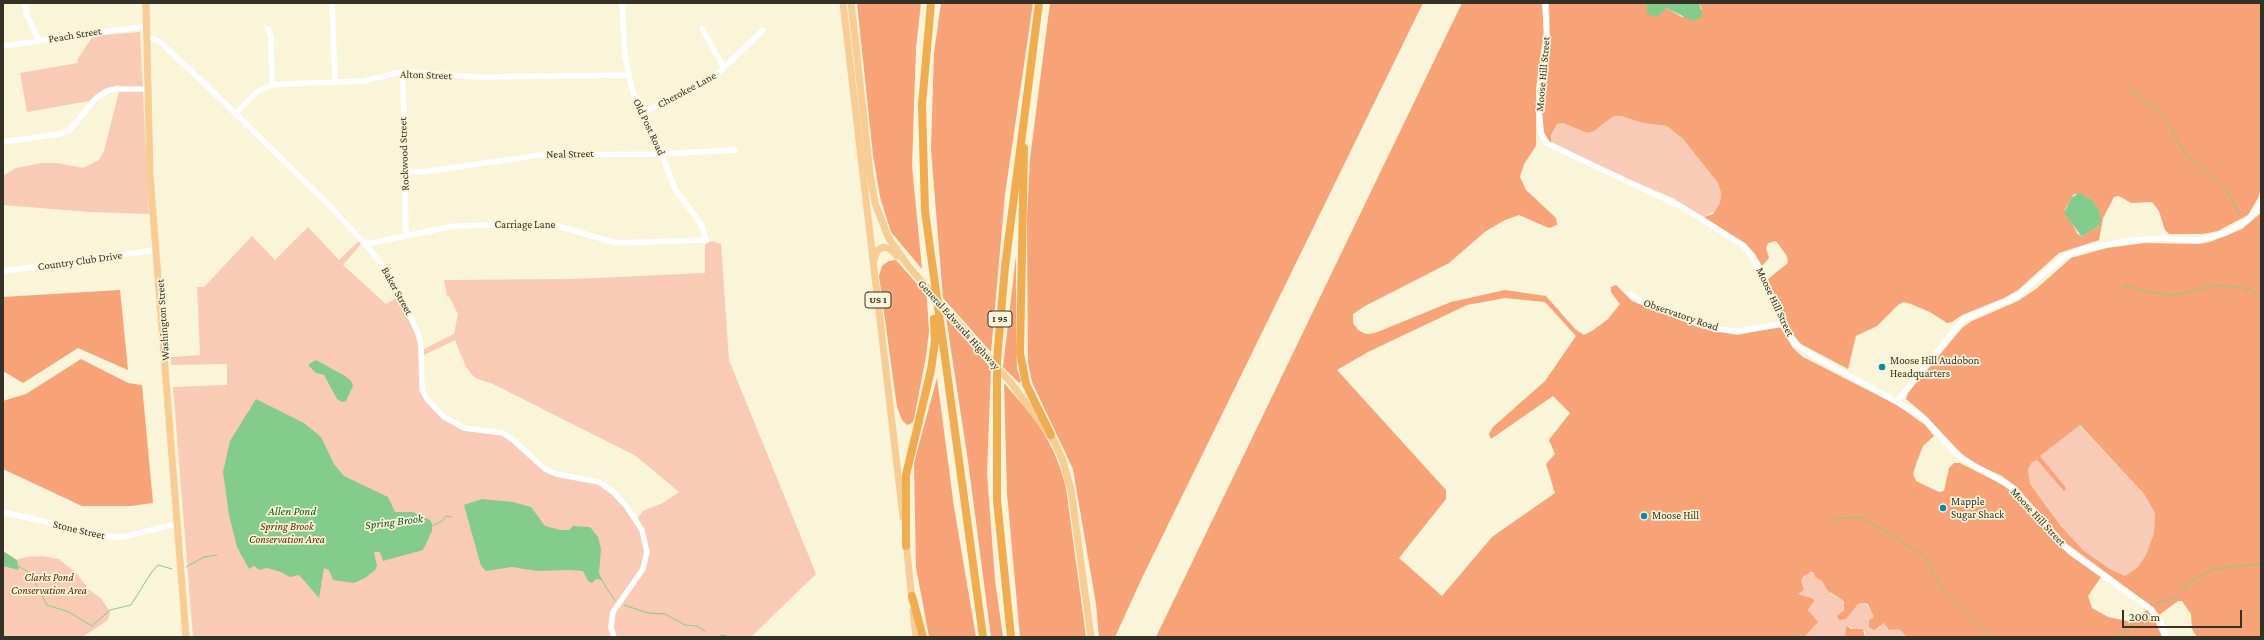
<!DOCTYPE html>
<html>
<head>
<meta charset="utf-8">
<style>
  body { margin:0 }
  #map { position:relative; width:2264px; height:640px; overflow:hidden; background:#faf4d9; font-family:"Crimson Pro",serif }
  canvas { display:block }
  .frame { position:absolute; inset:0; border:4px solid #343227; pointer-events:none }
  .scale { position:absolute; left:2122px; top:610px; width:120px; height:18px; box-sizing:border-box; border:2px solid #343227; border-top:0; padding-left:5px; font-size:12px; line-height:14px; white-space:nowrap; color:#343227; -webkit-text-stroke:3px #faf4d9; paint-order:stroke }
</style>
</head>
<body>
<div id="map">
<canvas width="2264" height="640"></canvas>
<div class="frame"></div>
<div class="scale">200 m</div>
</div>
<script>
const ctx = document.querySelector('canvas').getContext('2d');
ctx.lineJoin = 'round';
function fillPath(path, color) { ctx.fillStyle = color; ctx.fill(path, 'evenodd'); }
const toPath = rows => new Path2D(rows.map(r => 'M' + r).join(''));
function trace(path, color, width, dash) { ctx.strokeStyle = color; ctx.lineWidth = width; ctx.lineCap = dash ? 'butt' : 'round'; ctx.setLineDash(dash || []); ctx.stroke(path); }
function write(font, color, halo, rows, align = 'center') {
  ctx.font = font + ' "Crimson Pro",serif'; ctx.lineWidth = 3.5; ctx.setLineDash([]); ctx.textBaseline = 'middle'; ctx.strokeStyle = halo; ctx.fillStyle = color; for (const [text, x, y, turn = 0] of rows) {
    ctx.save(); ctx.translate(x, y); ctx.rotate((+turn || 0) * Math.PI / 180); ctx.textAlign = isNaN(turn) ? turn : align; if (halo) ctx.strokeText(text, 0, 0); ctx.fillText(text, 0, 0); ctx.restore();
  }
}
fillPath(toPath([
  [140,32,149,214,89,212,3,205,3,176,16,168,41,163,57,163,83,168,99,160,104,151,119,92,119,85,104,89,89,101,27,112,20,73,78,63,77,60,93,36],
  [1614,116,1621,116,1643,123,1667,126,1683,139,1718,183,1721,193,1720,203,1717,210,1704,217,1673,198,1609,171,1550,141,1557,124,1563,123,1587,133,1600,127],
  [308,227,339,260,360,240,362,243,343,265,386,304,400,296,418,333,422,390,453,423,503,433,545,469,591,480,606,487,636,520,643,511,663,503,679,492,636,456,493,384,475,378,466,367,455,340,424,355,424,349,454,334,458,314,449,296,447,297,444,280,573,279,705,273,705,245,711,241,721,244,729,360,816,574,753,635,755,637,193,637,173,387,227,385,227,364,171,365,171,357,200,355,197,287,204,287,252,236,275,260],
  [2079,425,2144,494,2155,513,2154,533,2146,555,2137,568,2125,576,2110,569,2084,551,2060,525,2030,484,2028,469,2032,461,2037,460,2064,490,2040,456],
  [42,556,59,559,77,574,89,590,101,598,110,612,108,620,84,636,3,637,3,558,12,561,27,557],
  [1808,573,1814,573,1815,577,1822,581,1832,595,1841,599,1845,606,1841,614,1846,619,1853,608,1858,604,1865,603,1873,613,1874,617,1869,620,1878,628,1884,623,1888,627,1899,629,1907,637,1865,637,1865,632,1861,628,1856,630,1846,625,1845,637,1804,637,1812,617,1808,610,1812,604,1798,594,1802,591,1801,581]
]), '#f9cbb6');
fillPath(toPath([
  [857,3,921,3,916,48,912,166,922,269,891,232,880,197,873,155],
  [941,3,1033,3,1005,194,991,352,943,298,931,149,934,53],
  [1050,3,1423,3,1141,580,1115,637,1099,637,1096,604,1073,469,1032,382,1028,362,1027,218,1030,159],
  [1462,3,1542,3,1544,31,1536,88,1536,146,1524,164,1520,177,1526,190,1556,218,1557,225,1549,228,1519,215,1505,220,1486,231,1449,263,1365,306,1353,314,1353,323,1358,330,1366,334,1375,333,1451,302,1505,290,1546,296,1575,329,1584,335,1592,331,1608,319,1620,304,1611,292,1611,287,1616,285,1632,301,1700,328,1737,335,1780,327,1793,348,1803,357,1897,405,1925,425,1934,436,1923,446,1916,464,1913,474,1916,481,1939,492,1944,491,1949,468,1954,463,1960,463,2001,484,2011,491,2060,547,2101,577,2088,596,2092,608,2108,617,2132,622,2147,610,2155,621,2162,637,1907,637,1899,629,1889,630,1884,623,1874,630,1869,627,1869,620,1874,617,1868,604,1865,603,1858,604,1846,619,1839,620,1837,616,1844,610,1844,602,1841,599,1828,591,1822,581,1815,577,1814,573,1811,572,1804,576,1801,581,1804,590,1798,594,1813,599,1814,601,1808,610,1818,622,1804,637,1156,637],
  [1505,298,1545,302,1576,336,1545,381,1493,427,1489,434,1491,439,1553,396,1570,413,1549,440,1555,454,1546,464,1555,493,1492,537,1442,596,1399,558,1446,499,1446,490,1337,370,1368,352,1467,305],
  [1549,3,1647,3,1647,14,1666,8,1682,17,1702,9,1699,3,2261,3,2261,188,2258,198,2248,215,2218,231,2203,234,2169,234,2165,230,2159,211,2152,202,2131,203,2119,196,2114,197,2103,218,2099,240,2059,253,2018,290,2004,298,1962,315,1952,322,1947,323,1930,312,1911,304,1904,302,1898,305,1877,326,1856,336,1848,369,1801,344,1788,328,1768,279,1788,263,1787,256,1776,241,1768,243,1766,248,1769,258,1762,266,1755,254,1746,244,1704,217,1713,214,1720,203,1721,193,1718,183,1683,139,1667,126,1643,123,1621,116,1614,116,1594,131,1587,133,1563,123,1557,124,1551,136,1551,143,1549,141,1544,132,1542,109,1550,44],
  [2074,194,2088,197,2099,210,2099,226,2082,237,2077,233,2065,209],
  [2261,213,2261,637,2197,637,2192,629,2191,614,2182,601,2178,601,2159,615,2150,605,2066,543,2017,487,2002,476,1974,463,1961,453,1924,414,1906,399,1908,393,1962,328,1972,321,2018,301,2036,289,2071,258,2107,248,2145,243,2199,244,2210,242,2242,229],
  [2080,425,2144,494,2155,513,2154,533,2146,555,2137,568,2125,576,2110,569,2084,551,2060,525,2030,484,2028,469,2032,462,2037,460,2064,491,2066,488,2040,456],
  [1016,256,1016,339,1017,369,1021,381,1019,383,1003,367],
  [896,260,926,294,927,300,929,331,926,356,914,419,912,423,907,425,902,420,897,407,879,276,882,266,889,261],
  [120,290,128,370,78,348,23,383,3,371,3,297],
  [946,317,991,368,987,473,995,580,1003,637,991,637,968,461],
  [81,359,128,383,142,385,153,503,131,506,82,506,3,469,3,401,26,394],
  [937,378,954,507,976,637,929,637,916,567,914,463],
  [1004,383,1036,420,1052,448,1060,467,1066,488,1086,637,1020,637,1007,493],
  [1846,625,1851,629,1863,629,1865,637,1845,637]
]), '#f8a278');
fillPath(toPath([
  [1647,3,1699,3,1703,16,1693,21,1666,8,1657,17,1647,14],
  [2079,193,2091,199,2099,210,2101,219,2099,226,2082,237,2064,213,2071,198],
  [316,360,345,376,351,381,353,386,346,401,342,402,337,399,324,375,316,373,309,366,309,364],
  [256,399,304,423,321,437,334,464,344,476,388,497,395,512,413,512,430,520,432,524,432,531,423,550,383,561,380,552,374,552,377,566,375,570,365,578,354,583,333,580,329,570,324,568,319,598,299,575,290,577,281,572,267,568,259,570,254,566,249,569,237,547,229,515,223,472,230,441],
  [482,499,513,502,531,507,545,526,561,530,569,530,573,526,590,527,598,537,601,549,599,573,602,580,596,579,592,583,588,581,583,571,569,570,537,571,512,567,486,571,481,566,464,505],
  [3,551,17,560,19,570,3,566]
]), '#84cc8b');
trace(toPath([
  [2129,89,2155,108,2166,120,2184,152,2224,188,2232,199,2240,216],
  [2123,286,2170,296,2218,285,2251,289,2261,300],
  [1830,519,1862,517,1923,555,1943,590,1990,637],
  [432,526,442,521,446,516,451,517],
  [18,566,30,573,47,605,69,612,92,626,110,610,131,605,151,573,158,565,172,569],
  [186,567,204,557,217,555],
  [601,579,615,601],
  [624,605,648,613,665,614,685,625,697,626,705,631],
  [2155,606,2158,602,2176,598,2185,586,2212,569,2261,564],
  [721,635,730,637],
  [2117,637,2148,613]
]), '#84cc8b', 1);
trace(toPath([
  [26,3,26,13,39,41],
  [332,3,335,82],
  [1545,3,1547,43,1541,78,1539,113,1541,133,1546,143,1680,206,1743,245,1757,264,1783,324,1794,343,1817,358,1915,412,1926,420,1957,455,2011,487,2070,552,2151,609,2161,622,2166,637],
  [702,28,724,68],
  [268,29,271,38,272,85],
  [147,37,159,41,203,82,331,207,379,260,393,282,418,333,421,346,422,390,427,399,444,417,464,428,503,433,513,440,545,469,556,474,599,482,613,492,626,506,642,530,647,552,643,569,613,612,611,627,614,637],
  [3,46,147,26],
  [403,73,406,236],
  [642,113,714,77,763,30],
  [235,114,258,91,272,85,283,84,364,81,397,73,415,72,478,77,628,75],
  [3,142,60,134,70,130,96,98,107,91,117,89,148,89],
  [405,171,422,172,540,155,662,154,735,150],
  [366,244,454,226,551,224,616,243,706,240,701,224,675,189,655,136,633,93,625,56,622,3],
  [3,271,157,250],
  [1630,294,1640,301,1714,329,1739,331,1783,324],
  [1897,401,1963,320,2017,296,2065,256,2086,248,2134,240,2163,238,2197,240,2226,233,2248,220,2261,203],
  [3,512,111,537,123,537,167,526,178,525]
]), '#fff', 5.5);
trace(toPath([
  [146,3,150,175,186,637],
  [843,3,903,517],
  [851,3,870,174,875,203,888,237,909,267,1012,384,1054,441,1063,461,1071,490,1091,637],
  [874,260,877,251,883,247,890,249,897,256],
  [906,541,912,601],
  [913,611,916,637]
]), '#f7cd95', 7);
trace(toPath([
  [931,3,922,105,925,211,983,637],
  [1024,148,1020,353,1026,384,1051,435],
  [906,546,906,475,931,370,935,341,934,319],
  [912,596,923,637],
  [1011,637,997,500,997,360,1005,267,1039,3]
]), '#f1ac4f', 8);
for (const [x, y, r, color] of [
  [1882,367,4,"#038baa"],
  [1943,508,4,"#038baa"],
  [1644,516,4,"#038baa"]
]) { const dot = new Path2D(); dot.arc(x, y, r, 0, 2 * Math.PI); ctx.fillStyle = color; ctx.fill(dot); trace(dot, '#faf4d9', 1.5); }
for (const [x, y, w] of [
  [878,300,26],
  [1000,319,24]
]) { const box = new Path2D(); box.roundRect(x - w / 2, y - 8, w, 16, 3); ctx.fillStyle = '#faf4d9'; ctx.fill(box); trace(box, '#343227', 1); }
write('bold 10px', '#343227', null, [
  ["US 1",878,300],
  ["I 95",1000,319]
]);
write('11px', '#343227', '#faf4d9', [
  ["Peach Street",75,35,-9],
  ["Moose Hill Street",1543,74,-85],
  ["Alton Street",426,75,2],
  ["Cherokee Lane",687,90,-28],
  ["Old Post Road",649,127,65],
  ["Rockwood Street",404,154,-92],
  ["Neal Street",570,154,-1],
  ["Carriage Lane",525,225],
  ["Country Club Drive",80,261,-8],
  ["Baker Street",397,291,61],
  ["Moose Hill Street",1775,302,65],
  ["Observatory Road",1681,315,19],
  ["Washington Street",163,320,-94],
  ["General Edwards Highway",959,325,48],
  ["Moose Hill Street",2038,517,47],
  ["Stone Street",79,530,13]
]);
write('11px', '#343227', '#faf4d9', [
  ["Moose Hill Audobon",1890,361],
  ["Headquarters",1890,374],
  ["Mapple",1951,502],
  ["Sugar Shack",1951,515],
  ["Moose Hill",1652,516]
], 'left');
write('italic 11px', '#5a2505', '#faf4d9', [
  ["Spring Brook",287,527],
  ["Conservation Area",287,540],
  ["Clarks Pond",49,578],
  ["Conservation Area",49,591]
]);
write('italic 12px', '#04571c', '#faf4d9', [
  ["Allen Pond",292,511],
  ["Spring Brook",394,522,-7]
]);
</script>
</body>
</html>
